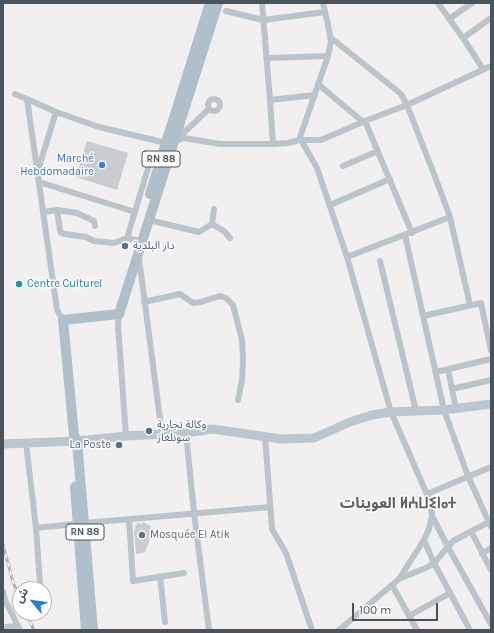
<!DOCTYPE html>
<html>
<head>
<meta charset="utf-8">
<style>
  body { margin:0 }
  #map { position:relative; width:494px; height:633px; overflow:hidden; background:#f1efef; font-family:Karla,"Noto Sans Arabic",sans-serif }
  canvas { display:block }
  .frame { position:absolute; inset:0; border:4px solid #48535b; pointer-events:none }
  .north { position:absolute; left:12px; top:581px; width:40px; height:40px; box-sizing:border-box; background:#fff; border:1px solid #b6babd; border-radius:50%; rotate:299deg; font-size:11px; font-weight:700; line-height:16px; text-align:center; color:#48535b }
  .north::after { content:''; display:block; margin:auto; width:14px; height:18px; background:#277ed3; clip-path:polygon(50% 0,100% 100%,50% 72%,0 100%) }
  .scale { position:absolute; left:352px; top:603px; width:86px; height:18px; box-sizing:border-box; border:2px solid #48535b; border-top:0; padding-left:5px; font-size:12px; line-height:14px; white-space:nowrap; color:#48535b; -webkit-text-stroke:3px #fff; paint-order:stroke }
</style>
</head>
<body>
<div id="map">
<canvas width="494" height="633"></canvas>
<div class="frame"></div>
<div class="north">ش</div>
<div class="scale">100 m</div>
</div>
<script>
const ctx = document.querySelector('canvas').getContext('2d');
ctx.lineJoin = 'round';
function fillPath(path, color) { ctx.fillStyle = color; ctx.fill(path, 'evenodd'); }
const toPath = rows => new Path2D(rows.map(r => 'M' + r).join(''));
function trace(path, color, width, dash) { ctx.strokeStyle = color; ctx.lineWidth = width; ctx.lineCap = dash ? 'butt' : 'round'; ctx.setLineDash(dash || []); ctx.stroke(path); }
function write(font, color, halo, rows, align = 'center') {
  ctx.font = font + ' Karla,"Noto Sans Arabic","Noto Sans Tifinagh",sans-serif'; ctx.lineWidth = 3; ctx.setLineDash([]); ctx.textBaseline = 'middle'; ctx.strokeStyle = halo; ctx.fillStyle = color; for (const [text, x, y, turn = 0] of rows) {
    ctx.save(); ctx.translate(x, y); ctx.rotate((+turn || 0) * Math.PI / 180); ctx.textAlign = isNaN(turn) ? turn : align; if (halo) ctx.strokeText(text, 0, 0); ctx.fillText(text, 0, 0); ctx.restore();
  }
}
fillPath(toPath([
  [87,141,128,153,117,190,76,177],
  [143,522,151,526,150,528,154,529,145,552,136,554,134,531,137,523,142,524,142,523]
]), '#c9ccd1');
trace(toPath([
  [262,3,270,100,273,144],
  [438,3,463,38,483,69],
  [226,11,263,20,325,12],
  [449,19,472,3],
  [330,37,390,85,401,94,407,105,434,174,450,217,470,305],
  [463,38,491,18],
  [266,58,328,56],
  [318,84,363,122],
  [15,94,27,99,56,112,99,127,166,143,174,142,184,138,220,144,273,144,288,143,299,140,321,140,365,121,407,105,491,66],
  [27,99,57,310,63,320],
  '208 105a6 6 0 1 1 12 0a6 6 0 1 1-12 0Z',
  [270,100,315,95],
  [365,121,412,233],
  [177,139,209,109],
  [299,140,328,56,331,41,328,25,323,3],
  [301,140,317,168,347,257,391,412,429,499,431,508,432,516,429,529,424,540,399,579,339,630],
  [343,166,378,151],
  [38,170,56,112],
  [39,182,135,212],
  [330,205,390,179],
  [57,210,60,230,61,233,65,234,86,237,94,241,114,243,127,238],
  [43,212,57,210,77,213,94,221,95,226],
  [149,220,199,232,212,224,214,209],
  [212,224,224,231,230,238],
  [405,235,444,410,468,476,491,527],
  [136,240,127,238,152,155,161,158],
  [347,257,450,217],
  [139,258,162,434],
  [380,261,416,411],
  [144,302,180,294,193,303,201,302,220,296,226,298,233,305,242,340,243,359,242,380,238,400],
  [119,314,118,325,126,436],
  [423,316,481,303,491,351],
  [448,369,456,409],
  [436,372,491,359],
  [452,389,491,380],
  [186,433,194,513,209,630],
  [265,436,272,529,286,553,312,630],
  [26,443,36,528,40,583],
  [427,494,491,467],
  [432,516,448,547,491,624],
  [129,519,133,581,184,573],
  [36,528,84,523,270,507],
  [471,531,491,570],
  [424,540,434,563,470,630],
  [482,554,491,548],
  [160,576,165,622],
  [399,579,428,567,434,563,453,541,489,522],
  [392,585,417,630],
  [3,592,5,600,20,630],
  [409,616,450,593],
  [3,627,18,626]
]), '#bbc4ca', 6);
trace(toPath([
  [3,444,77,441,126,436,186,433,213,429,281,439,314,438,350,422,372,415,391,412,444,410,491,404]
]), '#bcc6cf', 9);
trace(toPath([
  [150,194,210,3],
  [75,487,86,630],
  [93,630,77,441,74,435,63,320,119,314,218,3]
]), '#b0c0cb', 10);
const rail = toPath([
  [3,545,13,582,20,599],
  [26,613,34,630]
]);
trace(rail, '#b1b4b8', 3);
trace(rail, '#fff', 1.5, [4.5]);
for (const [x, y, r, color] of [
  [102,165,4,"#3f7fe0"],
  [125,246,4,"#5c6f8a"],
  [19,284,4,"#0f9aa8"],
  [149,431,4,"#5c6f8a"],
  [119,445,4,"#5c6f8a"],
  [142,535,4,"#6b7280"]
]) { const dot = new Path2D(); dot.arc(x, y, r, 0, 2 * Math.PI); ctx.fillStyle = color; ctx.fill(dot); trace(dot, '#fff', 1.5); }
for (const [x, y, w] of [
  [161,159,38],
  [85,532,38]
]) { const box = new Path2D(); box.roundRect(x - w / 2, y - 8, w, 16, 3); ctx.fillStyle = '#fff'; ctx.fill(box); trace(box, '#48535b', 1); }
write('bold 10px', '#48535b', null, [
  ["RN 88",161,159],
  ["RN 88",85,532]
]);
write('11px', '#366cbe', '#fff', [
  ["Marché",94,159],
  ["Hebdomadaire",94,172]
], 'right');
write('11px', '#4e5e75', '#fff', [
  ["دار البلدية",133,246],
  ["وكالة تجارية",157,425],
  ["سونلغاز",157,438],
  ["La Poste",111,445,"right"]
], 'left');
write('11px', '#0d838f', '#fff', [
  ["Centre Culturel",27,284]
], 'left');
write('11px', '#5b616d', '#fff', [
  ["Mosquée El Atik",150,535]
], 'left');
write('bold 15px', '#5c5f63', '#fff', [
  ["العوينات ⵍⵄⵡⵉⵏⴰⵜ",398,504]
]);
</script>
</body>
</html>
